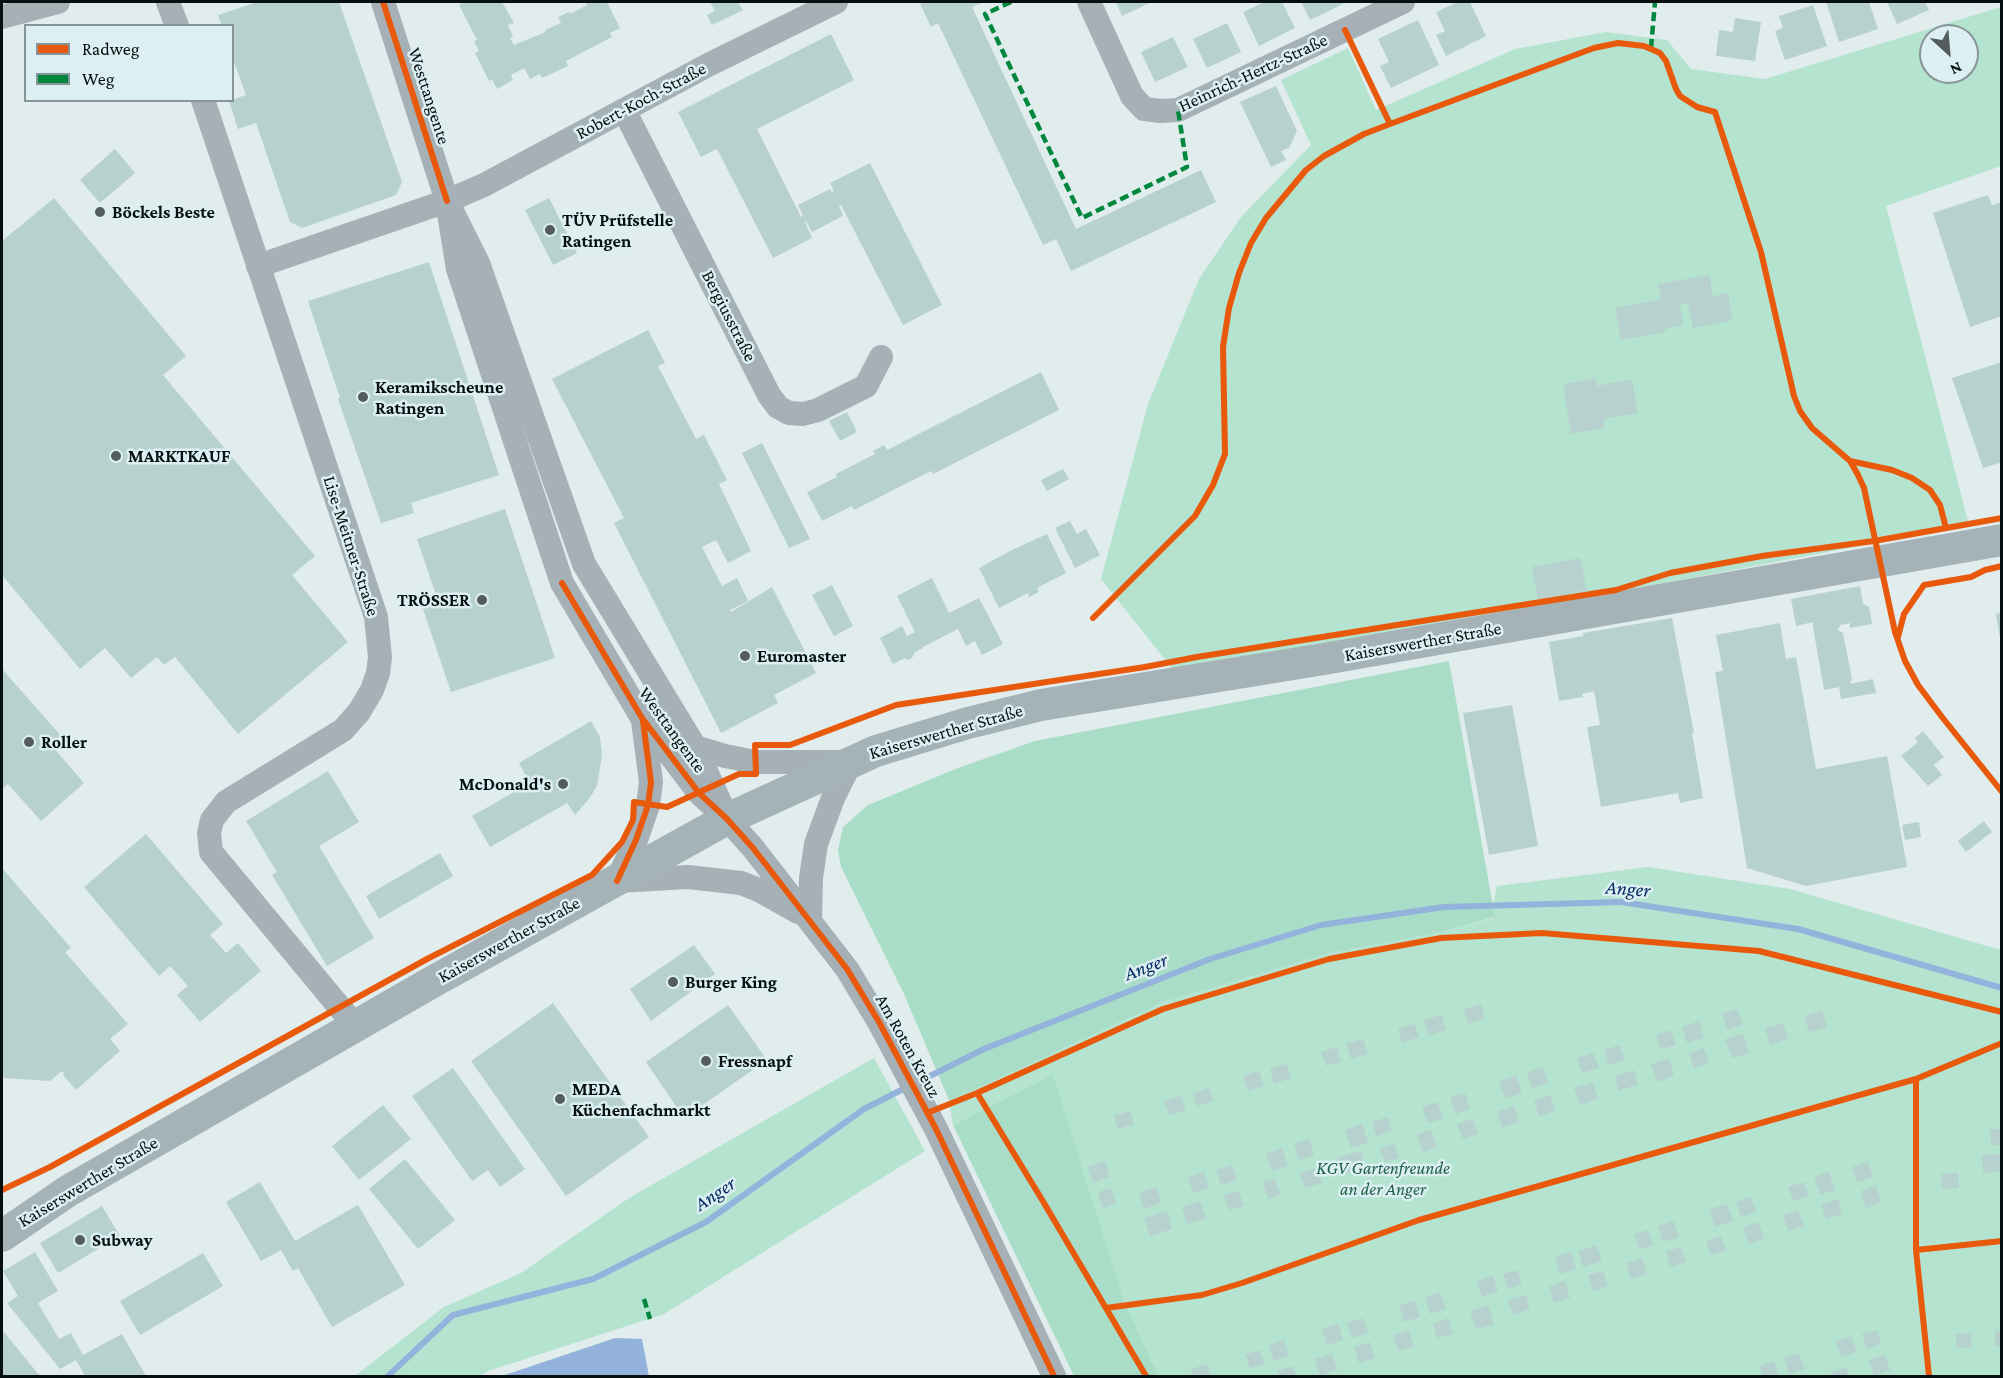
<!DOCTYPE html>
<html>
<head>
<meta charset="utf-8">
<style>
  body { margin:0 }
  #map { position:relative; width:2003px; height:1378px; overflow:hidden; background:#e1eced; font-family:"Crimson Pro",serif }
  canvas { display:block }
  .frame { position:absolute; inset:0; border:3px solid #080f10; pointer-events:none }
  .legend { position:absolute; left:24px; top:24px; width:210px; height:78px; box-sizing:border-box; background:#dceff2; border:2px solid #879598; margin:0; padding:8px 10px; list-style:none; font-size:18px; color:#080f10 }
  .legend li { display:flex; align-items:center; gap:12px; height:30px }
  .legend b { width:30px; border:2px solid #879598 }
  .north { position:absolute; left:1919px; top:24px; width:60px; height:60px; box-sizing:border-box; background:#dceff2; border:2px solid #879598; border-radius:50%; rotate:154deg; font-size:16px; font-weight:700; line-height:24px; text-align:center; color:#080f10 }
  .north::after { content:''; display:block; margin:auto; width:21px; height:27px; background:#545c5d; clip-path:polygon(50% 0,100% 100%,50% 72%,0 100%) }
</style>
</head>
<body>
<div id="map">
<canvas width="2003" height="1378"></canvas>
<div class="frame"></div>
<ul class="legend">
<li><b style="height:8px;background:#e8590c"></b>Radweg</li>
<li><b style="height:8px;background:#00873e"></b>Weg</li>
</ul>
<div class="north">N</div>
</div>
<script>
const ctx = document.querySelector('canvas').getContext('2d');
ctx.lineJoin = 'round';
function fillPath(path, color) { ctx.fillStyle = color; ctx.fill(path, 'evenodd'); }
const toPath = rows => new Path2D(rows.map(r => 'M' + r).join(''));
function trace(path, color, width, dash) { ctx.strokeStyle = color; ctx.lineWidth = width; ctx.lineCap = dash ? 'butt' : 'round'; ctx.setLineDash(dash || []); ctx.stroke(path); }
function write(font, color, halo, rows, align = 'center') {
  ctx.font = font + ' "Crimson Pro",serif'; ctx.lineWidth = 5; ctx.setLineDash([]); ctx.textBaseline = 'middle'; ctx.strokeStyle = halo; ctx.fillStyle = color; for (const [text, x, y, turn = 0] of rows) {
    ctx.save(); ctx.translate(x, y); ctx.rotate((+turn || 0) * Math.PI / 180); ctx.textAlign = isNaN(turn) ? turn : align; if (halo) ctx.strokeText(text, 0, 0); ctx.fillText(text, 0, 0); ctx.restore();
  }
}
fillPath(toPath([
  [2001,7,2001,166,1886,206,1969,525,1178,676,1101,579,1148,404,1199,279,1241,217,1311,145,1281,80,1348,48,1376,110,1515,49,1606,32,1667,40,1691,69,1765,79],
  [1931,36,1967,36,1967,72,1931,72],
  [1648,867,1790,889,2001,950,2001,1376,1159,1376,1125,1304,1053,1076,953,1125,949,1100,970,1092,1161,1003,1327,954,1441,932,1494,918,1493,906,1497,886],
  [874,1058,925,1151,664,1314,488,1371,480,1376,355,1376,444,1307,521,1273,629,1198]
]), '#b4e3d0');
fillPath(toPath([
  [1449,661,1495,917,1441,932,1327,954,1161,1003,970,1092,949,1100,904,994,841,867,838,850,843,827,868,805,958,768,1035,741],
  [1053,1075,1125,1304,1159,1376,1074,1376,953,1125]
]), '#a9ddc8');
fillPath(toPath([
  [615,1338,642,1339,649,1376,502,1376]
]), '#93b3dd');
trace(toPath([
  [918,1082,984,1049,1210,959,1321,925,1444,907,1621,902,1798,929,2002,988],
  [388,1376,453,1315,593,1279,706,1222,864,1109,909,1086]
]), '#93b3dd', 6);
fillPath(toPath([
  [257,2,339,2,402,182,396,195,302,228,290,222,256,123,238,129,229,101,246,95,232,56,232,26,222,26,218,15],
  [463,2,502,2,514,23,508,25,513,36,510,38,514,45,546,32,545,30,561,23,558,17,569,12,570,14,587,5,586,4,590,2,607,2,620,28,610,33,612,37,566,61,568,66,542,78,540,74,530,79,524,68,511,75,513,80,497,89,492,79,489,81,475,53,479,51,474,41,477,40,459,5],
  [710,2,738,2,743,10,712,25,707,15,715,11],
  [924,2,984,2,972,7,1076,229,1201,170,1216,202,1071,271,1056,239,1043,245,938,23,931,27,920,4],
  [1116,2,1152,2,1122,16],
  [1265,2,1282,2,1295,28,1259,46,1243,12],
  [1301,2,1342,2,1343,4,1310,20],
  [1458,2,1470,2,1486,36,1446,56,1436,35,1445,31,1436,12],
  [1826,2,1869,2,1878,29,1839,42],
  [1887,2,1925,2,1929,10,1897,24],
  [1813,5,1827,46,1785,60,1775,31,1783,28,1779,16],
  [1735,18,1761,22,1755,61,1716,56,1719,30,1733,32],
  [1418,20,1439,65,1391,88,1380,66,1389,62,1378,39],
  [1227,23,1241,52,1207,68,1193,39],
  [831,34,854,80,757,129,801,217,803,215,798,205,830,189,831,192,834,191,830,183,870,163,942,305,903,325,841,205,839,206,843,216,812,232,806,221,805,222,812,238,773,258,717,149,701,157,678,112],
  [1173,37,1188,67,1155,82,1141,52],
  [1276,86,1297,131,1289,148,1281,151,1286,160,1271,167,1240,102],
  [115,149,135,173,100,203,80,180],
  [1988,195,1992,205,2002,202,2002,316,1970,327,1933,213],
  [54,198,186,356,163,375,315,556,292,575,348,642,238,734,175,657,164,665,157,657,131,678,105,648,80,669,2,575,2,241],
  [549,198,577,253,553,265,525,210],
  [429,262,499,475,411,503,414,513,381,523,338,399,340,398,308,301],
  [1709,275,1713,296,1728,293,1733,320,1693,328,1688,303,1680,305,1683,325,1665,329,1665,332,1621,340,1615,308,1661,299,1658,284],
  [648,330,665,363,658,366,696,439,704,435,727,480,719,484,751,551,728,563,716,540,702,547,722,586,737,578,748,601,730,610,731,612,772,587,816,673,774,695,778,703,721,733,614,523,624,518,552,379],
  [2002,362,2002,462,1983,468,1952,378],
  [1041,372,1059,410,933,474,931,471,854,510,852,506,822,521,807,492,837,477,836,474,875,454,873,451,884,445,887,450],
  [1596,378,1597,386,1632,379,1638,413,1604,419,1605,428,1571,434,1563,384],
  [847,412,857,432,840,441,829,421],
  [762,443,810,539,789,548,742,453],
  [1063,469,1069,479,1047,491,1041,480],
  [505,509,555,658,451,692,421,603,437,598,417,539],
  [1070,521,1077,534,1086,529,1100,555,1075,568,1055,528],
  [1047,534,1066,573,1037,588,1039,592,1029,597,1028,593,999,608,979,568,1012,550],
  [1580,558,1587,590,1538,600,1532,567],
  [932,578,949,613,979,598,1003,644,982,655,975,641,966,646,958,629,923,647,923,648,915,652,912,658,907,660,905,658,893,664,880,638,902,626,907,636,915,632,897,596],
  [832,585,853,626,834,636,812,595],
  [1860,586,1863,604,1869,607,1872,624,1850,628,1850,623,1840,625,1838,630,1843,633,1852,679,1850,684,1873,679,1876,693,1841,699,1839,687,1824,690,1813,627,1813,622,1796,626,1791,599],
  [2002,613,2002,638,2000,638,1996,614],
  [1672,618,1694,733,1692,733,1703,798,1680,803,1678,793,1601,807,1587,727,1600,725,1594,691,1582,694,1583,697,1559,701,1549,642,1583,636,1583,633],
  [1780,623,1786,659,1796,657,1816,769,1887,756,1907,867,1806,886,1747,868,1715,672,1723,671,1716,635],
  [2,669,62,737,52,746,84,783,41,821,8,784,2,789],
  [1512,705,1538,846,1489,855,1463,713],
  [591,721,600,737,602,755,597,786,589,799,575,815,567,803,490,847,472,816,530,783,519,763],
  [1923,731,1944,757,1934,765,1942,775,1928,786,1901,756,1918,742,1915,738],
  [328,771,359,822,319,846,374,938,327,966,272,875,277,872,246,821],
  [1984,821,1992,832,1966,852,1958,841],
  [1919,822,1921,837,1905,840,1902,825],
  [146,834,223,924,210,935,226,953,238,943,261,971,200,1022,177,995,188,986,170,966,159,976,84,887],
  [440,853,453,876,379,919,366,896],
  [2,868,71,948,65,952,128,1024,110,1039,120,1051,76,1090,63,1075,64,1073,62,1071,50,1081,4,1078,2,1075],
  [694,945,715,974,651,1021,630,989],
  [553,1003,649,1137,566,1196,471,1061],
  [1481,1004,1485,1018,1468,1024,1464,1009],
  [728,1005,767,1060,684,1118,646,1062],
  [1737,1009,1743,1025,1727,1030,1722,1014],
  [1822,1010,1827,1027,1809,1032,1804,1016],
  [1442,1015,1446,1030,1429,1035,1424,1020],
  [1699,1021,1704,1038,1687,1043,1682,1027],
  [1783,1023,1788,1039,1770,1045,1765,1028],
  [1415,1024,1419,1037,1402,1043,1398,1029],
  [1671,1030,1676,1045,1661,1049,1656,1035],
  [1743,1034,1749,1053,1732,1058,1725,1039],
  [1363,1039,1368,1054,1351,1059,1346,1044],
  [1620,1045,1625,1060,1608,1065,1604,1050],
  [1337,1047,1341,1062,1326,1066,1321,1052],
  [1704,1048,1709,1063,1694,1068,1689,1053],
  [1594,1053,1599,1068,1582,1073,1577,1058],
  [1669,1058,1674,1076,1657,1082,1651,1064],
  [1287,1064,1291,1078,1274,1084,1270,1069],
  [1543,1067,1548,1083,1532,1088,1527,1073],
  [453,1068,525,1169,500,1187,488,1170,472,1181,412,1096],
  [1634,1070,1638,1084,1619,1091,1615,1076],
  [1259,1071,1264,1086,1248,1091,1243,1076],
  [1516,1076,1522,1093,1505,1098,1499,1081],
  [1593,1082,1598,1099,1580,1105,1574,1088],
  [1209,1088,1213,1101,1197,1106,1193,1093],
  [1465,1093,1470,1109,1456,1114,1450,1097],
  [1181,1095,1186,1110,1169,1115,1164,1101],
  [1550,1095,1555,1111,1539,1116,1534,1100],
  [1437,1102,1443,1119,1428,1123,1422,1107],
  [383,1105,411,1139,359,1180,332,1146],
  [1514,1106,1519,1122,1502,1128,1497,1112],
  [1130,1111,1134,1124,1118,1129,1114,1116],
  [1388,1117,1392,1131,1376,1136,1372,1122],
  [1473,1119,1478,1134,1462,1139,1457,1124],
  [1362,1124,1368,1143,1351,1148,1345,1130],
  [1990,1129,2002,1129,2002,1145,1991,1145],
  [1431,1130,1437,1147,1423,1152,1417,1134],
  [1309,1139,1314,1155,1299,1160,1294,1144],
  [1394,1144,1399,1158,1385,1162,1380,1148],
  [1282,1148,1288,1166,1272,1171,1266,1154],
  [1361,1151,1366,1167,1342,1175,1337,1158],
  [2001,1154,2002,1172,1983,1173,1982,1155],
  [405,1159,455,1220,418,1249,369,1189],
  [1105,1161,1110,1177,1093,1183,1088,1167],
  [1868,1162,1873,1177,1857,1182,1852,1167],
  [1232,1165,1237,1180,1221,1185,1216,1170],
  [1317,1168,1322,1183,1305,1188,1300,1173],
  [1204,1172,1209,1188,1193,1193,1188,1177],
  [1829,1172,1835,1190,1820,1195,1814,1177],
  [1958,1173,1959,1188,1942,1189,1941,1174],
  [1275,1179,1281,1195,1268,1199,1263,1182],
  [260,1182,295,1241,358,1205,405,1285,332,1327,298,1268,293,1271,281,1250,261,1261,226,1202],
  [1804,1182,1809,1196,1793,1201,1788,1187],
  [1876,1186,1881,1203,1866,1208,1861,1191],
  [1156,1187,1161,1203,1144,1209,1139,1193],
  [1111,1188,1116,1204,1103,1208,1098,1192],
  [1239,1191,1244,1206,1229,1210,1224,1195],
  [1751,1197,1756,1212,1741,1217,1736,1202],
  [1838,1199,1842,1214,1826,1219,1821,1204],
  [1200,1201,1206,1218,1187,1224,1182,1207],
  [1727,1204,1733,1221,1715,1227,1710,1209],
  [102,1206,120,1236,58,1273,40,1243],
  [1798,1210,1804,1226,1788,1231,1783,1215],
  [1167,1211,1172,1229,1150,1236,1144,1218],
  [1674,1221,1679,1237,1663,1242,1658,1226],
  [1759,1222,1764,1239,1748,1244,1743,1227],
  [1648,1230,1653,1245,1639,1249,1634,1234],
  [1721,1236,1726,1250,1711,1255,1706,1241],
  [1596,1245,1602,1261,1583,1267,1578,1251],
  [1681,1247,1686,1262,1670,1267,1666,1252],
  [35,1252,58,1291,38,1303,59,1339,71,1333,83,1355,122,1334,146,1376,85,1376,76,1360,60,1369,7,1303,18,1296,3,1271],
  [1571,1252,1576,1269,1560,1274,1555,1257],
  [203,1253,223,1286,140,1335,120,1301],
  [1642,1258,1647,1274,1631,1279,1626,1263],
  [1517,1270,1522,1284,1508,1289,1503,1274],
  [1603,1271,1608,1286,1593,1291,1588,1275],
  [1493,1276,1498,1291,1482,1297,1477,1281],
  [1565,1281,1570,1298,1554,1303,1549,1287],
  [1440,1292,1446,1309,1430,1314,1425,1297],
  [1526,1295,1530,1309,1513,1315,1508,1300],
  [1415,1300,1420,1317,1404,1322,1399,1306],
  [1488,1305,1494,1324,1476,1329,1470,1311],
  [1363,1318,1368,1333,1352,1338,1347,1323],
  [1448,1318,1453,1334,1437,1338,1433,1324],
  [1338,1324,1343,1340,1327,1345,1322,1329],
  [2,1330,40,1376,2,1376],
  [1409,1330,1414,1346,1398,1351,1393,1335],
  [1877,1330,1881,1344,1867,1349,1862,1334],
  [1995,1331,2002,1331,2002,1346,1995,1347],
  [1971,1333,1972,1347,1956,1348,1956,1334],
  [1851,1336,1857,1352,1841,1357,1836,1341],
  [1284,1340,1289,1356,1274,1361,1269,1345],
  [1370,1342,1375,1358,1359,1363,1354,1347],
  [1260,1350,1265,1364,1250,1368,1245,1355],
  [1799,1353,1805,1369,1789,1374,1784,1358],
  [1332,1354,1337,1370,1320,1375,1315,1359],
  [1885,1354,1890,1370,1874,1375,1869,1360],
  [1774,1361,1779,1376,1763,1376,1759,1366],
  [1207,1364,1211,1376,1193,1376,1191,1369],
  [1293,1366,1296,1376,1279,1376,1277,1371],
  [1846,1367,1849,1376,1833,1376,1831,1372]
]), '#b7d1cf');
trace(toPath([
  [168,2,177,26],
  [383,2,447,201,478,263,584,564,695,747,724,811],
  [1089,2,1132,96,1144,109,1161,111,1178,110,1403,2],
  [2,17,58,2],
  [203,100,376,617,380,657,378,673,372,690,359,712,343,730,226,802,212,820,209,833,211,852,356,1027],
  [624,110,769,395,778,407,789,413,803,414,818,410,866,386,881,357],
  [447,201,458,269,562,583,642,718,699,793,727,819,753,848,847,969,879,1022,936,1129,1054,1376],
  [258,266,447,201,484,185,710,64,836,2],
  [643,721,651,782,648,805,636,840,617,881,688,877,741,883,759,890,798,912],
  [695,747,725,756,755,762,851,762,833,798,816,844,811,878,810,919]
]), '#a6b1b7', 24);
trace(toPath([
  [2,1236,68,1191,434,981,727,819,876,751,968,723,1041,705,1324,659,2002,540]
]), '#a5b3b8', 32);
trace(toPath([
  [1011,2,985,14,1082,218,1187,167,1178,110],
  [1651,48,1655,2],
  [644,1299,650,1319]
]), '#00873e', 4.5, [9, 4.5]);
trace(toPath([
  [383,2,447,201],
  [1345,30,1390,124,1594,48,1618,43,1644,46,1660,53,1666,61,1676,89,1680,96,1697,107,1715,112,1761,252,1794,396,1800,411,1812,428,1850,461,1858,475,1864,488,1895,632,1905,661,1918,685,1942,717,2002,792],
  [1850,461,1892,470,1912,478,1930,490,1940,505,1946,528],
  [562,583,642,718,699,793,727,819,753,848,847,969,879,1022,936,1129,1054,1376],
  [1093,618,1195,516,1213,485,1225,454,1223,347,1229,308,1239,273,1251,243,1266,218,1306,170,1324,156,1364,134,1390,124],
  [1898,637,1904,614,1924,585,1971,577,1985,570,2002,566],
  [617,881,636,840,648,805,651,782,643,721],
  [977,1093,1041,1198,1146,1376],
  [927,1113,977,1093,1163,1009,1329,959,1441,938,1542,933,1759,951,2002,1012],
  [2,1190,50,1167,427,959,592,875,622,842,633,820,634,802,667,807,739,774,756,774,755,745,790,745,896,705,1145,667,1197,657,1616,590,1670,573,1762,556,1874,541,2002,518],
  [1916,1250,2002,1241],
  [1106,1308,1202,1295,1242,1283,1419,1220,1916,1079],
  [1929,1376,1916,1250,1916,1079,2002,1043]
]), '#e8590c', 6);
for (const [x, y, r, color] of [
  [100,212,6,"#545c5d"],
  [550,230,6,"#545c5d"],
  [363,397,6,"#545c5d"],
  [116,456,6,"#545c5d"],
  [482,600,6,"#545c5d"],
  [745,656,6,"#545c5d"],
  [29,742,6,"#545c5d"],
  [563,784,6,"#545c5d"],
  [673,982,6,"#545c5d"],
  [706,1061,6,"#545c5d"],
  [560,1099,6,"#545c5d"],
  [80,1240,6,"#545c5d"]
]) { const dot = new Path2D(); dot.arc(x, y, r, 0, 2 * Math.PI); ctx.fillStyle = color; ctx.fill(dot); trace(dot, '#dceff2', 2); }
write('18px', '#080f10', '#dceff2', [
  ["Heinrich-Hertz-Straße",1253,73,-25],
  ["Westtangente",429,96,72],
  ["Robert-Koch-Straße",641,101,-28],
  ["Bergiusstraße",729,316,63],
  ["Lise-Meitner-Straße",351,546,72],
  ["Kaiserswerther Straße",1423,642,-10],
  ["Westtangente",672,730,54],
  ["Kaiserswerther Straße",946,732,-16],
  ["Kaiserswerther Straße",509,940,-29],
  ["Am Roten Kreuz",908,1046,61],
  ["Kaiserswerther Straße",88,1182,-31]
]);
write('bold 18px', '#080f10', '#dceff2', [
  ["Böckels Beste",112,212],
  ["TÜV Prüfstelle",562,220],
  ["Ratingen",562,241],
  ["Keramikscheune",375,387],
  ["Ratingen",375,408],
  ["MARKTKAUF",128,456],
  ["TRÖSSER",470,600,"right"],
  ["Euromaster",757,656],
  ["Roller",41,742],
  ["McDonald's",551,784,"right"],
  ["Burger King",685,982],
  ["Fressnapf",718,1061],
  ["MEDA",572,1089],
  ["Küchenfachmarkt",572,1110],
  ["Subway",92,1240]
], 'left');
write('italic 18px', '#216148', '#dceff2', [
  ["KGV Gartenfreunde",1383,1168],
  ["an der Anger",1383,1189]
]);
write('italic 20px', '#02285d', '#dceff2', [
  ["Anger",1628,889,4],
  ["Anger",1146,967,-21],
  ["Anger",715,1194,-34]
]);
</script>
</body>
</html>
